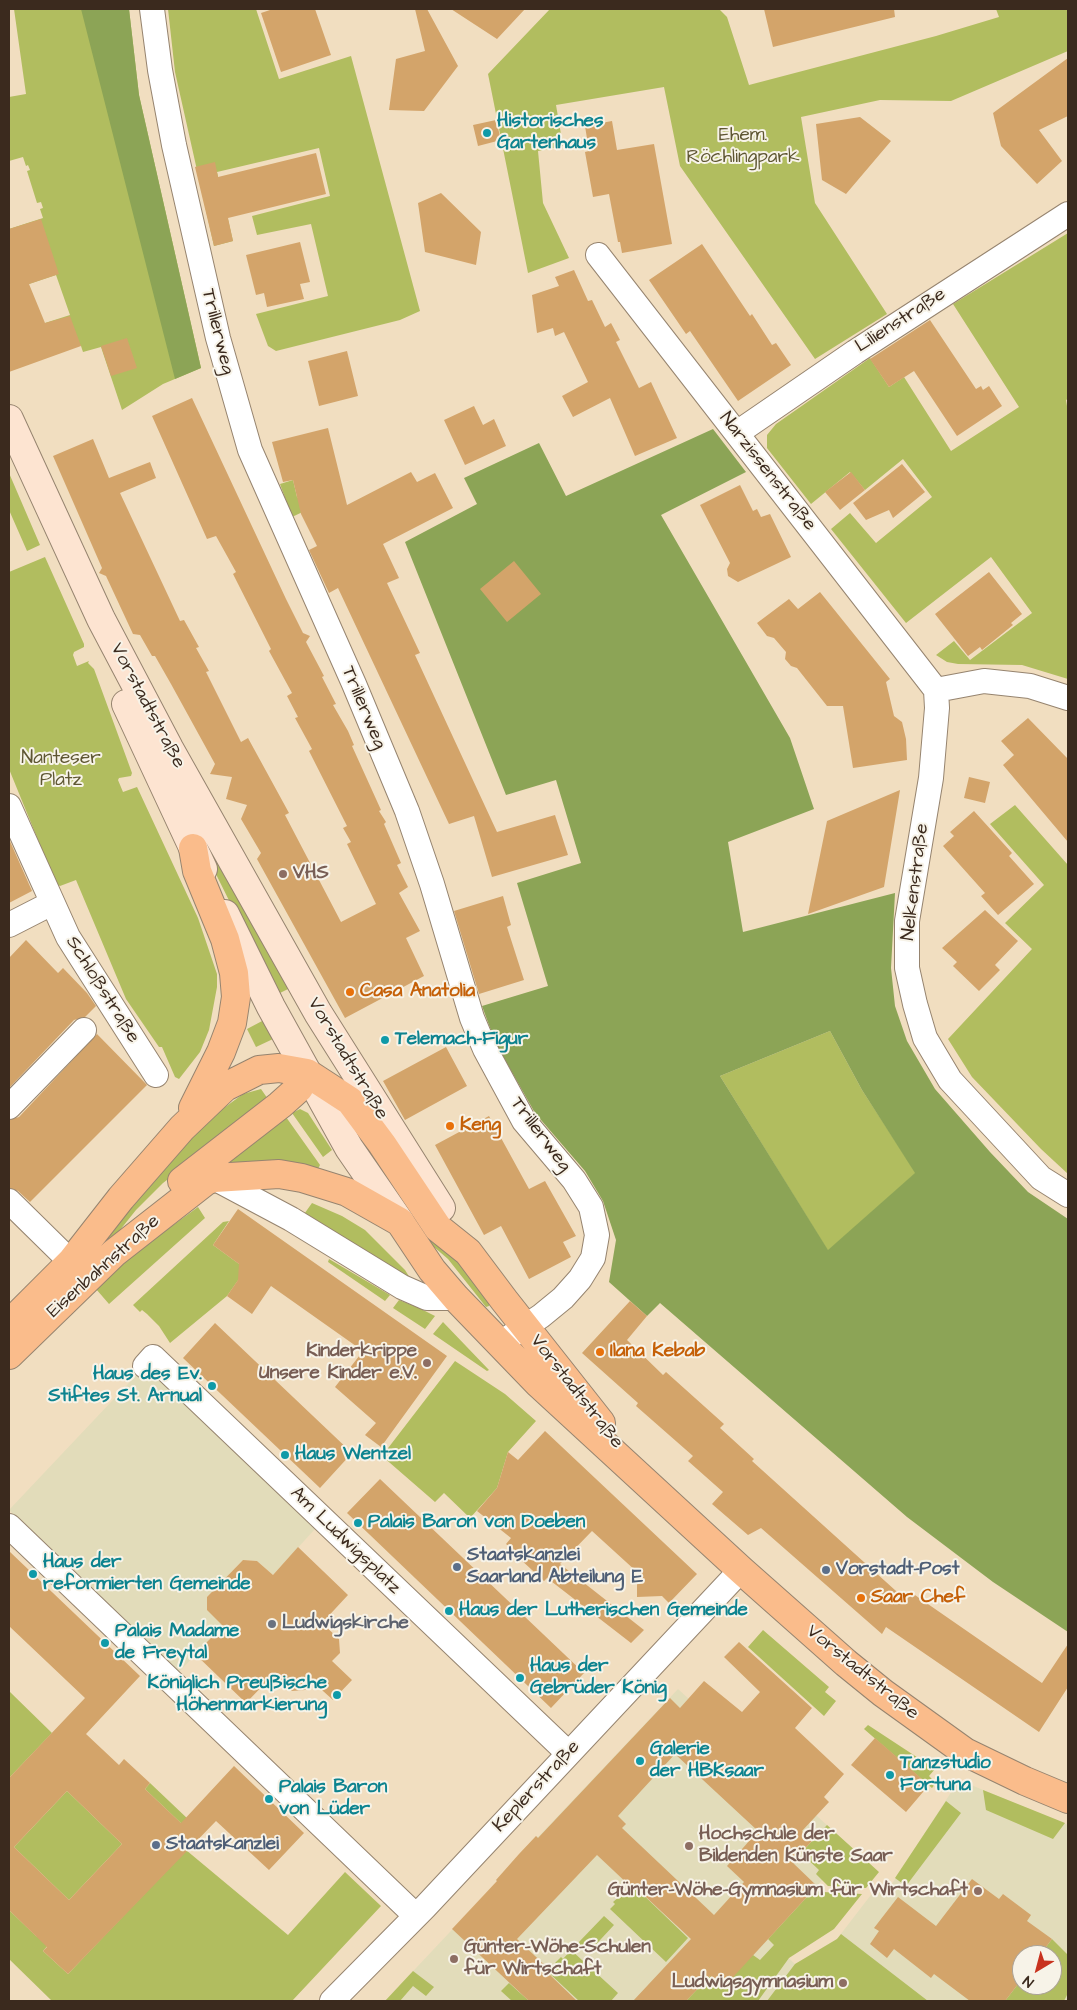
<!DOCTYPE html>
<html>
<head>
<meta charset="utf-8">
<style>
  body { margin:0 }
  #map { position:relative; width:1077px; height:2010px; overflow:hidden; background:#f1dec0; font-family:"Architects Daughter",sans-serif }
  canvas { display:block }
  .frame { position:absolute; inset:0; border:10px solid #3b2a1e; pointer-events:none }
  .north { position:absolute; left:1012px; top:1945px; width:50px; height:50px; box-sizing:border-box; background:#f7f3e8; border:1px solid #aca397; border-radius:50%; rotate:217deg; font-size:14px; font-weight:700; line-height:20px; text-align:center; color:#3b2a1e }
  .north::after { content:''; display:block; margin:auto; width:18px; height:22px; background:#c8321e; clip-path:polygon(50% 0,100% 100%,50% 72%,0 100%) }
</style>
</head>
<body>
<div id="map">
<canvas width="1077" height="2010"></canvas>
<div class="frame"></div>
<div class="north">N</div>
</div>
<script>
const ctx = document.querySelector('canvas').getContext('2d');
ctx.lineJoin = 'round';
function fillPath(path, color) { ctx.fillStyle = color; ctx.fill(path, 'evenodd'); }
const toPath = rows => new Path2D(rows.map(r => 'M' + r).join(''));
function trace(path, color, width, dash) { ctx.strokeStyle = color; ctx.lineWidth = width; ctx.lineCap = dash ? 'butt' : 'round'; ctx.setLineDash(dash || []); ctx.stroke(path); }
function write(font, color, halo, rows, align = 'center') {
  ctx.font = font + ' "Architects Daughter",sans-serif'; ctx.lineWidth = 4; ctx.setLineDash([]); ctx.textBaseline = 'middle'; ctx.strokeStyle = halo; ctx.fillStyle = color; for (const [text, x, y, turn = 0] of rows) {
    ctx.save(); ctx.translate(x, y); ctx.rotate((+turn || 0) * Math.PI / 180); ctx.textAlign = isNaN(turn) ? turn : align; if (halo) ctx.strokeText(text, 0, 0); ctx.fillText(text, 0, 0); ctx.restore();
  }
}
fillPath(toPath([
  [145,1366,315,1529,273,1575,257,1561,243,1560,207,1597,223,1626,179,1672,9,1510],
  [678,1689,852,1848,768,1939,795,1964,837,1939,877,1887,886,1893,959,1780,1068,1825,1068,2001,385,2001,497,1882,496,1880,536,1836,538,1837],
  [1022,1955,1052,1955,1052,1985,1022,1985]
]), '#e2dcba');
fillPath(toPath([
  [14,9,129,9,139,95,201,368,163,384,122,410,101,347,83,352,81,346,45,323,70,315,56,275,29,284,9,229,43,218,40,209,43,208,41,202,37,203,27,171,30,170,28,165,26,166,23,157,9,161,9,97,26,94],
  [168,9,256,9,279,79,351,56,420,311,400,320,276,351,268,346,256,314,328,296,311,224,257,235,252,216,330,196,319,148,217,172,233,241,214,246,175,72],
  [550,9,719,9,727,17,749,85,936,36,999,17,996,9,1068,9,1068,51,951,101,880,100,801,117,815,203,887,314,815,359,680,166,664,87,556,105,563,146,538,151,543,203,569,258,528,273,488,74],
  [1068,233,1068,399,1066,400,1068,412,1068,679,1022,665,958,664,947,662,936,655,954,641,970,660,1032,613,991,557,906,623,831,529,850,513,876,543,932,497,903,459,865,490,850,472,811,504,767,448,767,435,776,424,870,358,889,387,904,377,951,451,1019,407,953,304],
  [9,473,40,545,27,551,9,510],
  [293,480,297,497,311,508,292,517,280,484],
  [45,557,84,644,84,647,74,652,73,655,77,666,89,661,88,663,94,669,132,773,131,776,119,778,118,780,123,792,137,787,138,789,198,918,217,974,217,987,209,1030,200,1052,179,1079,175,1077,162,1047,159,1047,126,999,76,880,60,886,56,884,9,769,9,572],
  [1015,805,1068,865,1068,1174,1041,1149,972,1077,948,1039,1032,949,1005,923,1044,885,990,824],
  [205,835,288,989,276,995,198,838],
  [264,1020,273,1039,256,1047,247,1029],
  [830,1031,862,1090,916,1173,828,1251,720,1076],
  [261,1089,270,1102,163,1183,136,1210,92,1265,85,1258,127,1203,213,1116,243,1094],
  [300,1109,308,1113,332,1150,323,1157,292,1113],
  [286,1117,320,1165,318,1169,208,1171],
  [369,1142,490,1303,489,1306,486,1307,448,1259,427,1241,363,1147],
  [312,1203,342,1216,365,1230,405,1270,415,1286,302,1217],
  [198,1207,205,1218,109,1304,96,1289,131,1256],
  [229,1221,213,1245,246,1269,227,1296,170,1343,159,1326,147,1314,142,1310,140,1312,133,1305,223,1222],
  [329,1259,390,1295,385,1301,328,1262],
  [399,1300,419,1308,435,1316,425,1329,393,1308],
  [443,1322,489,1370,487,1371,433,1334],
  [455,1361,505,1394,536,1421,508,1452,497,1488,470,1518,444,1493,435,1502,382,1456],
  [763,1630,829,1687,825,1692,836,1701,824,1716,748,1647],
  [9,1691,52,1733,9,1778],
  [868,1725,935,1769,929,1776,936,1783,932,1788,864,1729],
  [150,1783,189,1820,184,1826,145,1789],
  [983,1790,1065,1823,1053,1839,986,1810],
  [67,1791,122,1844,69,1900,14,1847],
  [946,1801,961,1813,906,1886,895,1878],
  [827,1825,879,1872,866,1888,828,1886,816,1874,819,1870,801,1853],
  [186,1850,288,1935,345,1872,381,1906,292,2001,52,2001,9,1959,9,1910,36,1936,50,1943,43,1951,68,1974],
  [633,1885,688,1938,666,1962,610,1909,615,1904,613,1902],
  [817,1886,823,1892,862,1894,834,1929,789,1958,758,2001,686,2001,710,1976,753,1955,760,1960,774,1945,768,1939],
  [604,1916,614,1925,588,1953,578,1943],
  [841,1934,928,2001,767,2001,795,1964,837,1939],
  [1052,1939,1068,1955,1068,1993,1064,2001,1005,2001,1022,1979,1022,1985,1052,1985,1052,1955,1040,1955],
  [571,1950,618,1993,611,2001,579,2001,549,1973,557,1965,555,1963,561,1957,563,1959],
  [413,1971,434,1987,426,1996,413,1986,400,2001,385,2001],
  [509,1983,529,2001,512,2001,501,1991]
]), '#b1bd5f');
fillPath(toPath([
  [81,9,129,9,139,95,201,368,175,379],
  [713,429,746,472,661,515,790,738,814,809,728,842,743,932,895,893,891,968,895,1006,907,1041,935,1089,990,1152,1028,1192,1068,1219,1068,1632,993,1582,907,1517,660,1303,647,1316,609,1282,616,1240,603,1201,585,1171,535,1113,496,1044,482,1006,548,986,517,883,581,863,556,780,506,795,405,542,477,504,464,478,539,443,566,496],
  [830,1031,862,1090,915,1173,828,1250,720,1076]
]), '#8ca456');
fillPath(toPath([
  [273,9,315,9,331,55,281,72,261,13],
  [415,9,427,9,458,66,424,111,389,110,396,59,425,51],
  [451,9,525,9,497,39],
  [764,9,894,9,895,17,773,47],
  [1068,58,1068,116,1039,130,1062,161,1037,184,1001,146,993,113],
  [860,117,891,141,846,194,822,180,816,124],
  [496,120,501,140,478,146,473,125],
  [612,121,617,150,654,144,672,244,622,253,620,242,618,242,609,194,593,197,585,152,589,151,585,126],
  [316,153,326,194,228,218,233,241,214,246,195,167,215,162,218,177],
  [441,193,481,232,476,265,425,252,418,203],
  [41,219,59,274,29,284,45,323,70,316,81,346,9,372,9,229],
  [300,242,310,282,300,284,304,299,267,307,264,293,256,295,246,255],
  [702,244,750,316,752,314,772,345,776,343,791,365,738,401,690,331,686,334,649,280],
  [574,270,588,301,592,300,605,327,611,323,620,340,616,342,639,388,651,382,677,438,635,456,610,398,573,417,562,396,588,382,564,332,555,336,553,328,537,333,532,295,559,286,555,277],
  [930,320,976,389,981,386,983,390,989,386,1002,406,957,436,914,371,889,387,870,359],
  [127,338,137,368,111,376,101,346],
  [347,351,358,396,319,406,308,361],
  [192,398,286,599,303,633,310,636,306,642,324,676,322,677,336,704,333,705,348,731,354,745,352,746,381,810,379,811,386,822,384,824,401,863,397,865,408,887,399,893,420,931,406,938,424,976,345,1018,257,859,261,853,241,819,247,805,226,799,232,777,210,774,215,764,171,684,155,656,152,656,140,635,133,634,106,576,99,573,102,568,53,456,93,439,109,478,150,462,156,478,120,493,180,621,184,620,199,647,196,648,209,671,206,672,241,742,248,738,289,813,285,815,341,922,376,904,347,844,351,842,343,828,347,826,309,751,312,749,295,718,298,717,287,696,292,693,269,651,271,649,233,574,236,572,216,536,207,539,152,416],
  [474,406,483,425,494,419,506,446,465,465,444,420],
  [328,428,347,505,411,472,417,482,435,473,453,508,383,544,399,578,387,583,420,653,415,655,497,832,555,815,568,855,492,877,474,816,449,824,338,588,329,593,309,550,317,546,301,514,293,480,283,482,272,442],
  [902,464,925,492,893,518,889,510,866,520,853,503],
  [851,472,865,490,840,510,825,492],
  [740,485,753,511,757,509,761,517,770,514,791,557,738,582,728,576,727,569,730,563,700,505],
  [514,561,541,594,507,622,480,589],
  [989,572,1022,614,1011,623,1013,625,982,650,980,647,968,656,935,614],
  [820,592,890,679,886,682,894,716,902,722,906,739,907,760,853,768,843,706,827,706,797,668,791,666,785,659,786,652,774,638,767,636,757,623,789,599,798,609],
  [1028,718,1068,759,1068,842,1003,765,1014,755,1001,741],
  [969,777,990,782,985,803,964,798],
  [900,790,884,887,808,914,827,821],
  [974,811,1012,853,1009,856,1034,884,998,915,981,896,985,893,943,846,954,836,950,832],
  [9,839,32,891,9,903],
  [503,896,511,925,507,927,524,980,479,994,454,911],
  [985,910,1018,941,995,965,1000,970,979,991,953,966,957,962,942,948],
  [26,940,58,973,63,968,87,993,96,1006,85,1017,74,1020,9,1088,9,958],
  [97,1034,147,1085,30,1202,18,1191,9,1188,9,1120,19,1117],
  [446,1047,467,1086,405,1120,383,1081],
  [489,1116,529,1189,545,1181,576,1236,563,1242,571,1257,529,1279,501,1226,484,1235,435,1145],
  [238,1209,447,1356,381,1447,365,1435,376,1423,335,1387,363,1351,271,1286,252,1314,227,1296,238,1280,239,1264,213,1245],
  [630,1301,647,1316,627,1340,663,1375,666,1372,724,1424,720,1428,754,1459,752,1461,906,1600,912,1593,1042,1683,1068,1644,1068,1687,1039,1732,886,1627,882,1634,761,1528,748,1535,712,1504,723,1492,688,1461,693,1456,636,1406,638,1403,582,1353],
  [215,1323,352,1453,320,1488,183,1358],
  [545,1431,697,1574,669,1603,662,1596,637,1597,637,1572,592,1531,560,1564,644,1630,631,1643,547,1578,544,1581,508,1548,510,1547,506,1544,511,1538,477,1511,497,1488,508,1452,518,1460],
  [380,1479,584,1673,551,1708,347,1513],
  [298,1547,348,1595,322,1623,339,1639,340,1653,332,1661,352,1680,333,1700,313,1682,305,1690,291,1691,274,1674,246,1703,195,1654,223,1626,207,1610,207,1597,243,1560,257,1561,273,1575],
  [9,1551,140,1676,86,1734,119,1765,124,1759,150,1783,145,1789,181,1823,234,1766,304,1833,269,1870,216,1821,68,1974,43,1951,47,1947,9,1910,9,1778,85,1698,9,1626],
  [67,1791,122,1844,69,1900,14,1847],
  [739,1642,812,1708,795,1728,844,1774,824,1797,829,1802,802,1831,812,1841,792,1862,817,1886,723,1988,710,1976,686,2001,633,2001,691,1939,633,1885,631,1887,597,1855,517,1939,551,1971,549,1974,577,2001,529,2001,452,1929,497,1881,496,1880,519,1854,536,1836,538,1838,670,1698,680,1708,704,1681,742,1712,760,1692,724,1657],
  [675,1754,758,1831,727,1866,744,1882,714,1915,622,1828,626,1824,618,1816],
  [875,1738,929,1785,906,1812,851,1765],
  [972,1879,999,1899,1003,1894,1031,1915,1027,1921,1052,1939,1040,1955,1022,1955,1022,1979,1005,2001,970,2001,934,1974,931,1978,894,1949,887,1958,870,1944,879,1931,874,1928,898,1897,936,1926]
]), '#d3a46a');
const street = toPath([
  [152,9,160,70,174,145,218,338,250,450,354,684,407,811,432,884,472,1018,485,1049,524,1121,574,1180,591,1207,597,1235,593,1258,580,1279,563,1298,541,1316,499,1344],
  [598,255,936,690,937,708,931,778,907,921,907,968,915,1004,925,1038,950,1080,1041,1178,1068,1195],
  [737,433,855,352,1068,214],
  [936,690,984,681,1030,686,1068,698],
  [9,806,68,937,156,1075],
  [9,925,52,903],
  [9,1107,84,1030],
  [214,1178,291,1219,402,1287,427,1298,456,1298],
  [9,1201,71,1262],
  [145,1366,153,1357,568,1753],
  [9,1526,416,1916],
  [332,2001,425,1907,741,1570]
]);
const secondary = toPath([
  [9,419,101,619,169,748,318,1013,441,1208],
  [126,704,203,869],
  [225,914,271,1007,349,1148,400,1222]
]);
const primary = toPath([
  [193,1108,221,1052,232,1023,236,997,234,973,225,939,197,871,193,848],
  [182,1181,280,1105,299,1088,307,1073],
  [9,1324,71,1262,121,1198,182,1128,225,1087,259,1070,279,1068,307,1073,350,1101,382,1144,438,1228,468,1252,504,1300,601,1423],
  [9,1355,114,1253,206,1181,214,1178,279,1174,302,1178,347,1192,400,1222,432,1270,456,1298,539,1384,741,1570,846,1663,883,1693,965,1752,1025,1781,1068,1799]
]);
trace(street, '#96846f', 26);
trace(secondary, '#96846f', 30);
trace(primary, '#96846f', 30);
trace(street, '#fff', 24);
trace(secondary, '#fde4d1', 28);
trace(primary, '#fabc8b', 28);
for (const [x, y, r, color] of [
  [487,133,5,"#0f9aa8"],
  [283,874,5,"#8d6e63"],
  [350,992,5,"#e8710a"],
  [385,1040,5,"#0f9aa8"],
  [450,1126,5,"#e8710a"],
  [600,1352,5,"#e8710a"],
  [427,1363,5,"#8d6e63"],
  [212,1386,5,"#0f9aa8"],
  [285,1455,5,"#0f9aa8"],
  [358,1523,5,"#0f9aa8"],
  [457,1567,5,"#5c6f8a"],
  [826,1570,5,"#5c6f8a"],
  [33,1574,5,"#0f9aa8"],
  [861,1598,5,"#e8710a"],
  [449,1611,5,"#0f9aa8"],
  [272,1624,5,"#6b7280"],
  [105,1643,5,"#0f9aa8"],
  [520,1678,5,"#0f9aa8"],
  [337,1695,5,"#0f9aa8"],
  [640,1761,5,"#0f9aa8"],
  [890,1775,5,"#0f9aa8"],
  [269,1799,5,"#0f9aa8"],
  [156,1845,5,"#5c6f8a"],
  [689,1846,5,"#8d6e63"],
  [978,1891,5,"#8d6e63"],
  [454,1959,5,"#8d6e63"],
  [843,1983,5,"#8d6e63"]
]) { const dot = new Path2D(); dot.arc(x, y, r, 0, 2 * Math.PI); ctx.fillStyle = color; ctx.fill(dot); trace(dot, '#f7f3e8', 2); }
write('bold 19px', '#0d838f', '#f7f3e8', [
  ["Historisches",497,122],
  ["Gartenhaus",497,144],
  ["Telemach-Figur",395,1040],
  ["Haus des Ev.",202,1375,"right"],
  ["Stiftes St. Arnual",202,1397,"right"],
  ["Haus Wentzel",295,1455],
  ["Palais Baron von Doeben",368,1523],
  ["Haus der",43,1563],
  ["reformierten Gemeinde",43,1585],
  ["Haus der Lutherischen Gemeinde",459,1611],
  ["Palais Madame",115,1632],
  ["de Freytal",115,1654],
  ["Haus der",530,1667],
  ["Gebrüder König",530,1689],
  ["Königlich Preußische",327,1684,"right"],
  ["Höhenmarkierung",327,1706,"right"],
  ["Galerie",650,1750],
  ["der HBKsaar",650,1772],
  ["Tanzstudio",900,1764],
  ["Fortuna",900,1786],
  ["Palais Baron",279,1788],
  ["von Lüder",279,1810]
], 'left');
write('19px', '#5e5632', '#f7f3e8', [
  ["Ehem.",743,136],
  ["Röchlingpark",743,158],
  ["Nanteser",61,759],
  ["Platz",61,781]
]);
write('19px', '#3b2a1e', '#f7f3e8', [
  ["Lilienstraße",901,321,-33],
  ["Trillerweg",217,332,76],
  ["Narzissenstraße",767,472,52],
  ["Vorstadtstraße",147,706,62],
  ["Trillerweg",363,708,67],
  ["Nelkenstraße",916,882,-83],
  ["Schloßstraße",102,990,58],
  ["Vorstadtstraße",347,1059,59],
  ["Trillerweg",540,1135,53],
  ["Eisenbahnstraße",104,1267,-42],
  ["Vorstadtstraße",576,1392,52],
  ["Am Ludwigsplatz",345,1541,44],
  ["Vorstadtstraße",862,1673,39],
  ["Keplerstraße",537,1787,-47]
]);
write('bold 19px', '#785e54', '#f7f3e8', [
  ["VHS",293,874],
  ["Kinderkrippe",417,1352,"right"],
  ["Unsere Kinder e.V.",417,1374,"right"],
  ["Hochschule der",699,1835],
  ["Bildenden Künste Saar",699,1857],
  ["Günter-Wöhe-Gymnasium für Wirtschaft",968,1891,"right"],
  ["Günter-Wöhe-Schulen",464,1948],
  ["für Wirtschaft",464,1970],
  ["Ludwigsgymnasium",833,1983,"right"]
], 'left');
write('bold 19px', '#c56008', '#f7f3e8', [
  ["Casa Anatolia",360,992],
  ["Keng",460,1126],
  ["Ilana Kebab",610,1352],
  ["Saar Chef",871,1598]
], 'left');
write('bold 19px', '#4e5e75', '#f7f3e8', [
  ["Staatskanzlei",467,1556],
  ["Saarland Abteilung E",467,1578],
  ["Vorstadt-Post",836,1570],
  ["Staatskanzlei",166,1845]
], 'left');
write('bold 19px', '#5b616d', '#f7f3e8', [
  ["Ludwigskirche",282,1624]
], 'left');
</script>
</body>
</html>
